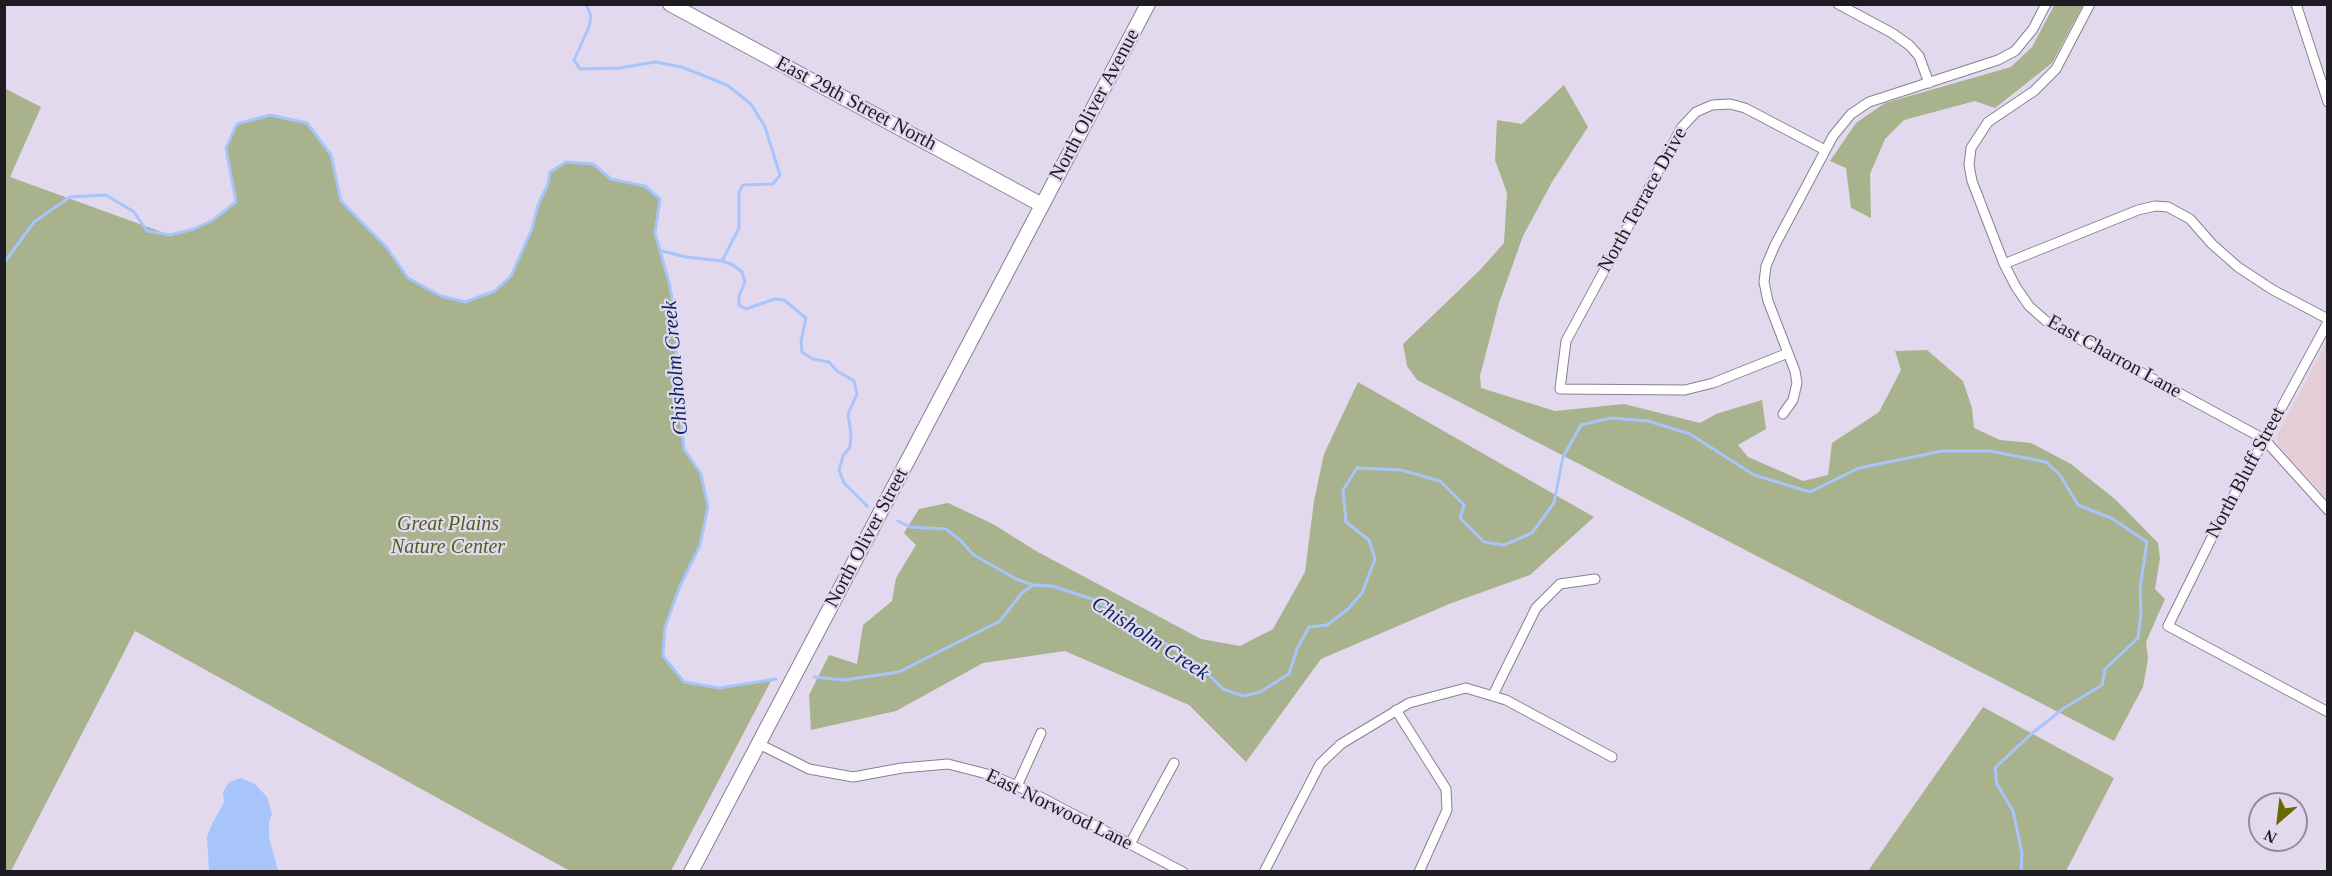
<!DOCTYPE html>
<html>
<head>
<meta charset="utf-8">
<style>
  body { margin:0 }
  #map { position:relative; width:2332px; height:876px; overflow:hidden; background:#e3d9ee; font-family:"Times New Roman",serif }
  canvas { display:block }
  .frame { position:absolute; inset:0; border:6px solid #1e1b22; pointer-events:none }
  .north { position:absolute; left:2248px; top:792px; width:60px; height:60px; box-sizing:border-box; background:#e3d9ee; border:2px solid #948d9c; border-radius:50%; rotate:208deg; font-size:16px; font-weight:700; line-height:24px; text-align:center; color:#1e1b22 }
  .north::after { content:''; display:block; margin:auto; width:21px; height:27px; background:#6b6801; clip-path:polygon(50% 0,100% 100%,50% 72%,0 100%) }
</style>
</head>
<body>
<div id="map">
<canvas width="2332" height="876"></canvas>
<div class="frame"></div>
<div class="north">N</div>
</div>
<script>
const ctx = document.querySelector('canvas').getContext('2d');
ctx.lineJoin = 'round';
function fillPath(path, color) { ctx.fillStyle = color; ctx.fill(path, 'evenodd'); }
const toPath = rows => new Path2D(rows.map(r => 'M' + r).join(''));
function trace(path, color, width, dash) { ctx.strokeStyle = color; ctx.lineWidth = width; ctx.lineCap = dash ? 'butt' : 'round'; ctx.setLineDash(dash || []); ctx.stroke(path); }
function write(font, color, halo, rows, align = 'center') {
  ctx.font = font + ' "Times New Roman",serif'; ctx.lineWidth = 4.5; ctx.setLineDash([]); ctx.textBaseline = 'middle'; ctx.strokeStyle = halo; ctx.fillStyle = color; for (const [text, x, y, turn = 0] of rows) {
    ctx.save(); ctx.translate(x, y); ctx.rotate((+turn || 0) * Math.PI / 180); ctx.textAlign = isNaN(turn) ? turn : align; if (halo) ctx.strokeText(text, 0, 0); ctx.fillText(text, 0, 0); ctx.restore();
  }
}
fillPath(toPath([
  [2327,341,2328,499,2327,499,2278,445,2277,436]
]), '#e5cdd6');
fillPath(toPath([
  [2055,4,2083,5,2052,63,1995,108,1975,101,1904,120,1885,139,1870,174,1871,218,1851,208,1846,168,1830,161,1856,123,1885,103,2011,67,2032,47],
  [1564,85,1588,127,1552,182,1523,236,1499,303,1480,376,1481,388,1555,411,1624,404,1700,423,1716,414,1762,400,1766,429,1738,445,1748,457,1803,481,1828,475,1832,443,1879,412,1901,370,1895,351,1927,350,1963,381,1972,408,1974,428,2000,440,2031,443,2071,464,2116,500,2158,543,2160,558,2155,589,2165,599,2146,642,2148,659,2143,687,2114,741,1417,380,1407,366,1403,344,1480,270,1504,243,1507,193,1495,160,1497,120,1522,124],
  [4,88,41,107,10,177,170,235,194,229,213,220,236,202,226,148,237,124,270,115,307,123,331,155,341,201,387,248,408,278,441,296,465,302,495,291,511,276,532,229,538,205,548,184,550,172,566,162,593,164,611,179,645,186,660,199,655,233,669,282,676,320,676,371,684,449,701,474,708,507,700,545,680,586,665,627,663,656,684,682,719,688,772,679,671,871,570,871,135,631,11,871,5,871],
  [1358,382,1594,517,1530,575,1449,604,1321,659,1246,762,1189,705,1065,651,983,663,896,711,811,730,809,695,829,655,857,664,863,625,892,601,896,578,916,545,904,533,919,509,948,503,993,524,1036,551,1201,639,1240,646,1273,629,1305,572,1314,501,1324,454],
  [1983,707,2114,778,2066,871,1868,871]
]), '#a8b28c');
fillPath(toPath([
  [241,778,255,784,267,797,272,814,269,822,269,837,278,871,209,871,207,837,211,826,224,802,223,792,229,782]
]), '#a7c5fb');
trace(toPath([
  [586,4,591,16,589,27,574,60,580,69,620,68,655,62,682,67,727,85,751,104,765,127,780,175,773,184,743,185,739,192,739,228,722,261],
  [662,251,686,257,722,261,733,265,742,272,745,282,739,296,739,305,746,309,775,299,784,300,806,318,801,341,802,352,813,359,829,362,837,371,854,381,857,394,848,414,851,434,850,447,843,456,839,470,844,483,867,506],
  [4,263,34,222,70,197,106,195,134,212,147,231,170,235,194,229,213,220,236,202,226,148,237,124,270,115,307,123,331,155,341,201,387,248,408,278,441,296,465,302,495,291,511,276,532,229,538,205,548,184,550,172,566,162,593,164,611,179,645,186,660,199,655,233,669,282,676,320,676,371,684,449,701,474,708,507,700,545,680,586,665,627,663,656,684,682,719,688,776,679],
  [898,521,910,527,946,529,960,540,974,555,1016,579,1033,585],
  [814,677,844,680,899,672,1000,621,1021,594,1033,585,1052,586,1092,599,1123,616,1200,666,1223,689,1243,696,1260,692,1289,674,1297,649,1309,627,1327,625,1347,610,1362,593,1375,559,1369,540,1346,522,1343,490,1357,468,1401,470,1440,481,1464,505,1460,518,1484,542,1504,545,1532,533,1554,503,1563,457,1581,425,1611,418,1648,421,1690,434,1754,475,1810,492,1859,468,1942,451,1990,451,2046,462,2060,475,2078,505,2113,519,2147,542,2140,588,2141,613,2138,638,2105,669,2102,685,2064,708,2030,735,1995,768,1997,784,2013,811,2022,853,2021,872]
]), '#a7c5fb', 3);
const minor = toPath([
  [1838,4,1892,33,1909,45,1919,56,1929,83],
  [2090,4,2056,69,2034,91,1988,122,1971,148,1969,165,1972,181,2004,264,2016,287,2029,306,2046,321,2264,439,2328,510],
  [2296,4,2328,102],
  [2004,264,2138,210,2155,206,2168,207,2190,219,2212,244,2238,267,2273,290,2328,319],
  [2328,322,2220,521,2168,626,2328,712],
  [1788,353,1713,383,1685,390,1560,389,1566,341,1682,127,1696,112,1712,105,1730,104,1745,108,1825,150],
  [1783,414,1793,400,1797,383,1795,371,1768,301,1764,282,1766,266,1775,245,1833,136,1851,114,1869,102,1998,60,2015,51,2033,29,2046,4],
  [1493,695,1536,608,1560,584,1595,579],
  [1396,710,1446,789,1447,810,1419,872],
  [759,744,809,769,853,777,902,768,948,764,991,775,1031,792,1183,872],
  [1017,786,1041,733],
  [1130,844,1174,763],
  [1264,872,1320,764,1341,744,1409,703,1466,688,1506,700,1612,757]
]);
const secondary = toPath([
  [670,4,1042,205],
  [691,872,1148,4]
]);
trace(minor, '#888092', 11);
trace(secondary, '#888092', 16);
trace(minor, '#fff', 9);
trace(secondary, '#fff', 14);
write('20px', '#1e1b22', '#e3d9ee', [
  ["East 29th Street North",856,104,28],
  ["North Oliver Avenue",1095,105,-62],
  ["North Terrace Drive",1643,200,-61],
  ["East Charron Lane",2114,357,29],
  ["North Bluff Street",2246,473,-62],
  ["North Oliver Street",867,538,-62],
  ["East Norwood Lane",1059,810,26]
]);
write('italic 20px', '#515e1b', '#e3d9ee', [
  ["Great Plains",448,525],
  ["Nature Center",448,548]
]);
write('italic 21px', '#0a2764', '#e3d9ee', [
  ["Chisholm Creek",676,368,-95],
  ["Chisholm Creek",1150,639,33]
]);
</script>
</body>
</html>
